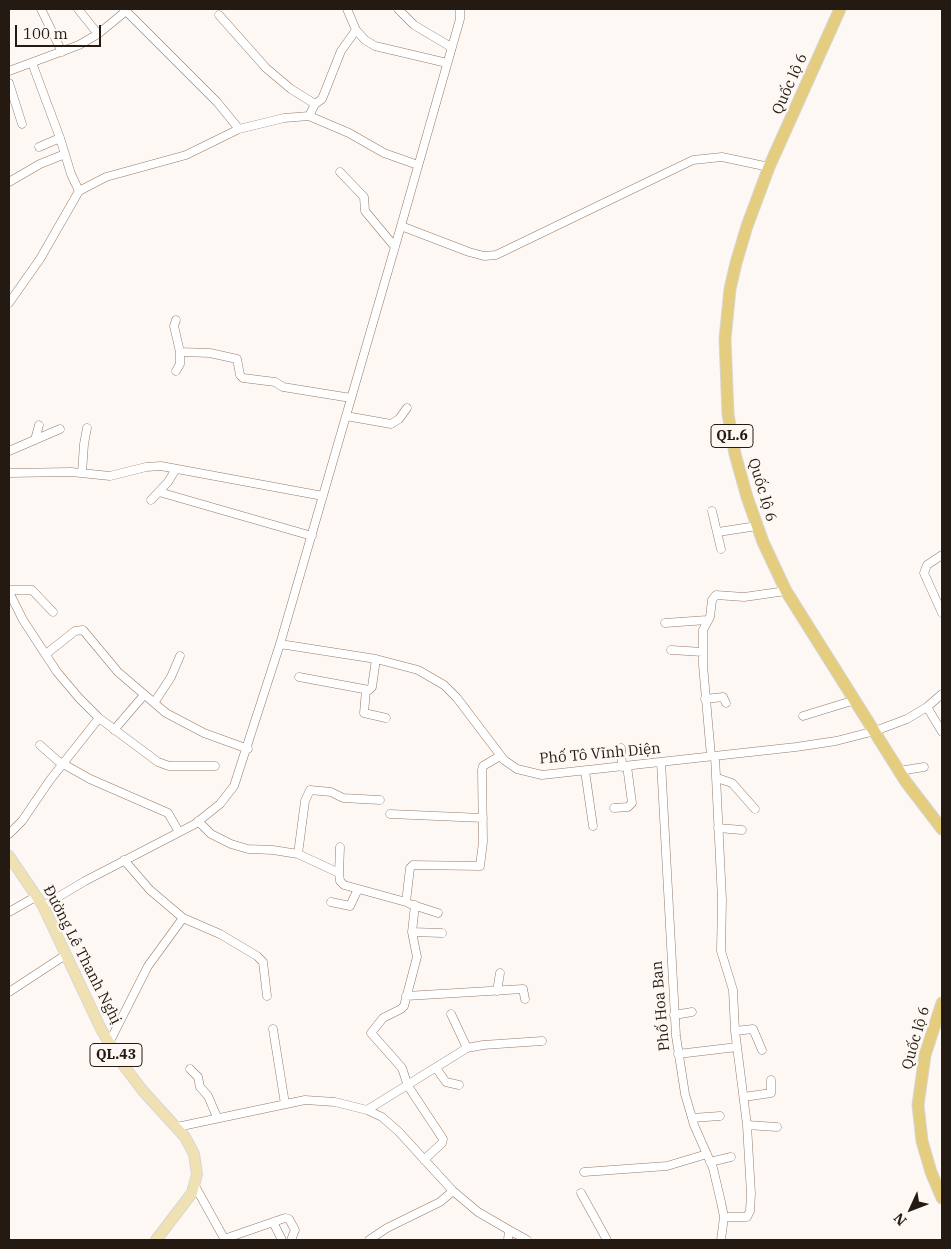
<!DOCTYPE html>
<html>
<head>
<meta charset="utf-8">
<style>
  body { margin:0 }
  #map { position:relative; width:951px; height:1249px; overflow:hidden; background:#fef8f4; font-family:"IBM Plex Serif",serif }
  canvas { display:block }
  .frame { position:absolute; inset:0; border:10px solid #241a12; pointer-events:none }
  .north { position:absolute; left:886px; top:1184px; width:50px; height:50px; -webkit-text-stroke:4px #fef8f4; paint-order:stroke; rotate:227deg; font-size:14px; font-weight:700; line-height:20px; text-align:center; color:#241a12 }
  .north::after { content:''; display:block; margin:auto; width:18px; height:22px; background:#241a12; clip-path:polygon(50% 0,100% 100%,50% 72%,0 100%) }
  .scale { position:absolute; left:15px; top:25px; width:86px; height:22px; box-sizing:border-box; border:2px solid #241a12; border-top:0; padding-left:6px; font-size:15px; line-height:18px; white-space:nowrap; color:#241a12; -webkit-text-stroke:4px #fef8f4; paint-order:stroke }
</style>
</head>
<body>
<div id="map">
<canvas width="951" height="1249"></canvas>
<div class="frame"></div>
<div class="north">N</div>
<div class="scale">100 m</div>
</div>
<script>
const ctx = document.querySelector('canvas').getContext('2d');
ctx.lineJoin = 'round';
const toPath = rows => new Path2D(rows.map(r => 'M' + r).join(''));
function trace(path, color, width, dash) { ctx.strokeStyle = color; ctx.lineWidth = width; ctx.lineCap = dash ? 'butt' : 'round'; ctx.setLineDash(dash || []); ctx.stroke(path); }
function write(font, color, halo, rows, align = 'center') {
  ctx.font = font + ' "IBM Plex Serif",serif'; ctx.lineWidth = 4.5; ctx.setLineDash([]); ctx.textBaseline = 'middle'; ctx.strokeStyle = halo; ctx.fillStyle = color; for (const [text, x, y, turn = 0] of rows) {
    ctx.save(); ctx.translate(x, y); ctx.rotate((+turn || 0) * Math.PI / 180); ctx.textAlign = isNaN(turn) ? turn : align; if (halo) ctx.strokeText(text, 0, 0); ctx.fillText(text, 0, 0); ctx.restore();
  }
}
const minor = toPath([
  [41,9,62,52],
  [78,9,98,34],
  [124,9,217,102,239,129],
  [347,9,356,30,365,40,375,46,447,63],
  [398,9,414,25,451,47],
  [219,15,266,68,291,89,315,104],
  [32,63,60,138,71,174,79,191],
  [9,71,79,45,98,34,126,11],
  [9,83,22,124],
  [309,116,315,104,322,99,341,51,356,30],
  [39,147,60,138],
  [340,172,364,197,365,211,395,247],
  [9,182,40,164,65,154],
  [401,226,469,252,484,256,496,255,693,160,722,157,769,167],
  [9,303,40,259,79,191,106,177,186,155,239,129,284,118,309,116,349,133,384,153,418,165],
  [180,352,210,353,237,359,240,375,243,378,275,382,283,387,351,398],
  [176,371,180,364,180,352,174,326,176,320],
  [346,416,391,424,399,419,407,408],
  [35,440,39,425],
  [9,451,60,429],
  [9,473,71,472,110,476,146,467,161,466,323,496],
  [82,473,84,444,87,428],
  [159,492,312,536],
  [151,500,168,482,176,469],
  [712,511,721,549],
  [718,532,757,526],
  [942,555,927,565,924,573,942,613],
  [9,590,32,590,53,612],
  [9,592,23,620,57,672,79,698,99,718,158,762,169,766,215,766],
  [665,623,707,620],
  [280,644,376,659,418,670,444,685,457,698,504,760,517,769,542,775,796,747,836,741,875,731,907,719,927,707,942,694],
  [671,650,703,652],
  [46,654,75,631,83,630,118,672,166,713,204,733,248,749],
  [299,677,369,690,372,687,376,659],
  [366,690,364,713,386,718],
  [705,699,723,697,726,703],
  [154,703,171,677,180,656],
  [927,707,942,732],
  [803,716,855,700],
  [114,730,144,695],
  [40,745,58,761,90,779,168,813,179,832],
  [621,748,622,767],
  [711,756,703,665,703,630,710,617,712,600,716,595,744,597,786,591],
  [715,756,722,900,721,951,733,990,735,1031,747,1125,751,1194,750,1211,747,1217,724,1217],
  [661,762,676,1036,685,1094,694,1125,713,1168,721,1202,724,1217,721,1240],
  [585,771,593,826],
  [899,771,924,767],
  [717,778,732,783,755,809],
  [614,808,628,807,632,803,627,766],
  [390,814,483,818],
  [198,821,211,834,231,844,248,849,273,850,298,854,339,873,340,881,344,885,406,902,410,868,413,865,480,866,483,842,482,770,483,766,500,756],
  [718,828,742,830],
  [9,834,22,821,50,780,99,718],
  [298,854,305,801,310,790,331,792,343,798,380,800],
  [124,860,150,890,183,918,220,934,257,956,263,962,267,996],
  [339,873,340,847],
  [331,902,350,906,358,889],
  [410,904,438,913],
  [415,905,412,932,417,957,404,1006,401,1009,383,1018,371,1033,402,1068,408,1086,443,1139,442,1143,424,1160],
  [43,906,85,881,195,824,220,804,234,786,280,644,401,226,460,19,460,9],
  [9,912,37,896],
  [412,932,442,933],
  [497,991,500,973],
  [9,992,67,954],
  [406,996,523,989,525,999],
  [451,1014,467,1048],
  [674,1015,692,1012],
  [273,1029,285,1104],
  [735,1031,753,1029,762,1050],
  [109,1043,148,966,183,918],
  [678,1054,737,1047],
  [436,1068,446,1082,459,1085],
  [190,1069,198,1077,200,1087,208,1096,217,1117],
  [744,1097,771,1093,771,1080],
  [367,1110,467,1048,483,1045,542,1041],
  [692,1118,720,1116],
  [747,1125,777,1127],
  [177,1127,305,1100,335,1102,367,1110,382,1117,399,1132,453,1191,478,1212,509,1230,508,1240],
  [710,1162,731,1157],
  [584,1172,667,1166,707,1154],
  [195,1186,225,1240],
  [581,1193,607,1240],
  [273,1222,282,1240],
  [509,1230,527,1240],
  [224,1239,285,1218,289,1219,295,1230,291,1240],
  [369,1240,387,1228,440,1202,453,1191]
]);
const major = toPath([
  [9,856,43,906,101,1029,118,1058,143,1091,185,1137,194,1154,197,1174,192,1193,156,1240]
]);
const highway = toPath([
  [840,9,769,167,747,226,736,263,730,289,725,339,728,414,735,454,747,497,763,542,786,591,906,782,942,829],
  [942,1003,925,1055,918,1105,922,1141,931,1172,942,1198]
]);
trace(minor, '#947a68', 9);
trace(major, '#d8d6d4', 12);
trace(highway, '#d8d6d4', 13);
trace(minor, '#fff', 8);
trace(major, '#efe1b2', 10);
trace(highway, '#e4cd7e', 11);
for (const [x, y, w] of [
  [732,436,42],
  [116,1055,52]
]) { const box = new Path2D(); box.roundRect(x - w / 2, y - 11.5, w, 23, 4); ctx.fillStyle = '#fef8f4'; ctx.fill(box); trace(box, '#241a12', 1); }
write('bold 14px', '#241a12', null, [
  ["QL.6",732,436],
  ["QL.43",116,1055]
]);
write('15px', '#241a12', '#fef8f4', [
  ["Quốc lộ 6",790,84,-66],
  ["Quốc lộ 6",762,490,73],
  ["Phố Tô Vĩnh Diện",600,754,-5],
  ["Đường Lê Thanh Nghị",82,955,63],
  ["Phố Hoa Ban",661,1006,-95],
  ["Quốc lộ 6",916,1038,-74]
]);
</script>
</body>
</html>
